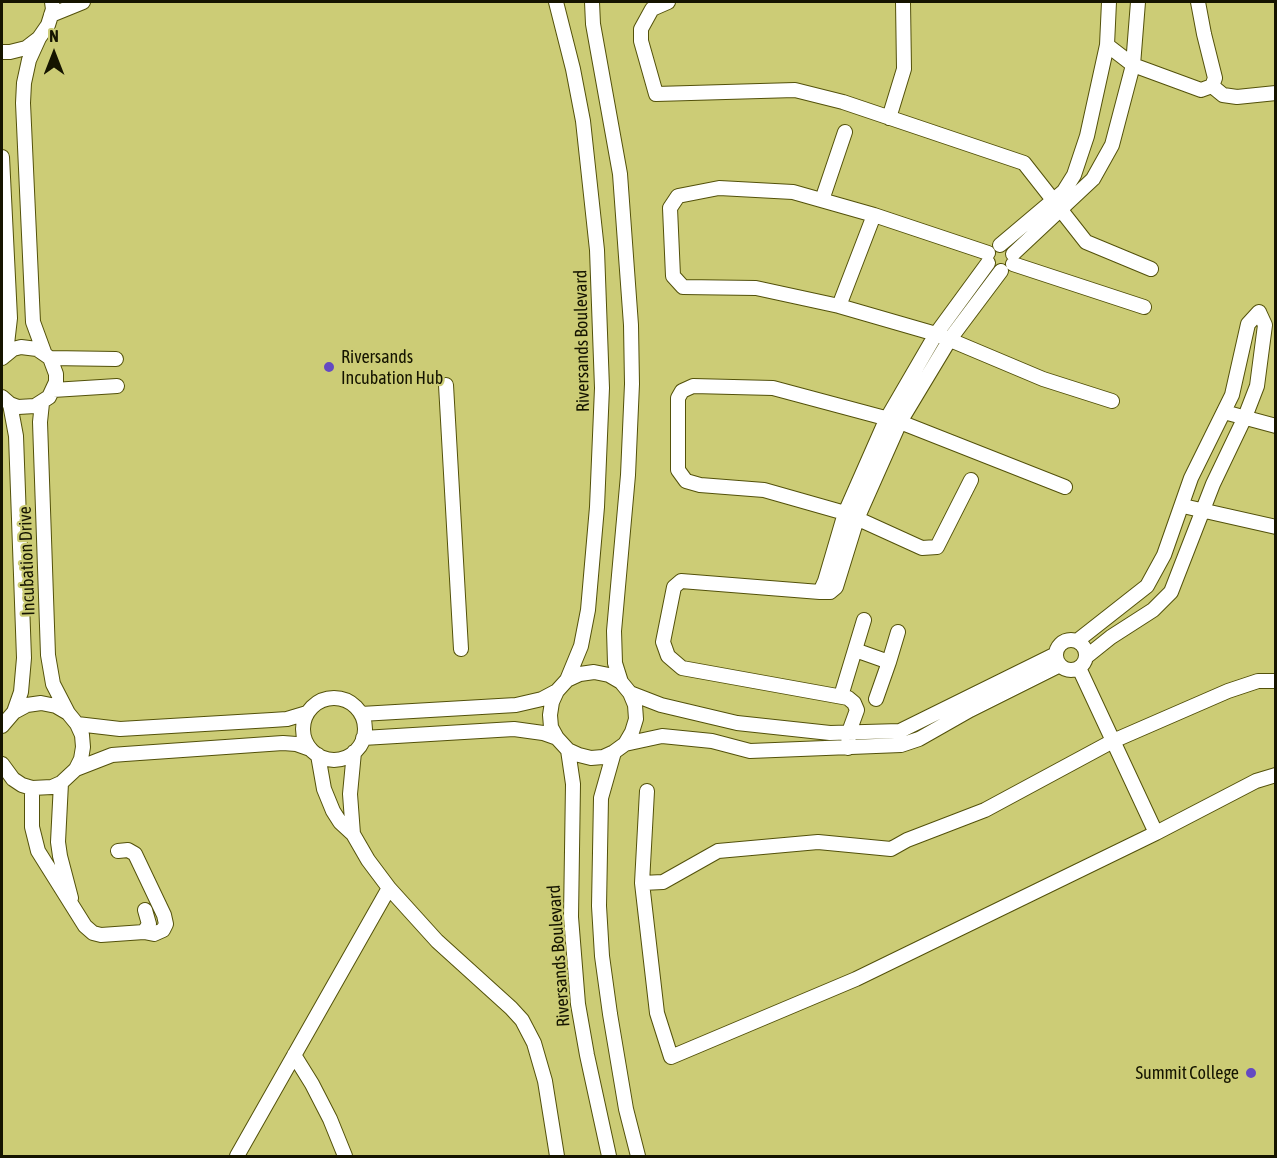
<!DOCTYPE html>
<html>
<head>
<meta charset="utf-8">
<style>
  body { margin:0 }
  #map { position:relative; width:1277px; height:1158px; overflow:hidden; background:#cccc76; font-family:"Asap Condensed",sans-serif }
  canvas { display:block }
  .frame { position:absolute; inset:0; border:3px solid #151400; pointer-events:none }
  .north { position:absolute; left:24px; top:24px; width:60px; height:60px; -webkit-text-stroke:4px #cccc76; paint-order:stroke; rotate:0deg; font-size:16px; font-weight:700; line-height:24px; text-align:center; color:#151400 }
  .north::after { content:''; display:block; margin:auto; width:21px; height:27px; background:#151400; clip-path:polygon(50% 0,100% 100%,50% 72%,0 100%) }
</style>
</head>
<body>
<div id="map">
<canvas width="1277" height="1158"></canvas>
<div class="frame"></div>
<div class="north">N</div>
</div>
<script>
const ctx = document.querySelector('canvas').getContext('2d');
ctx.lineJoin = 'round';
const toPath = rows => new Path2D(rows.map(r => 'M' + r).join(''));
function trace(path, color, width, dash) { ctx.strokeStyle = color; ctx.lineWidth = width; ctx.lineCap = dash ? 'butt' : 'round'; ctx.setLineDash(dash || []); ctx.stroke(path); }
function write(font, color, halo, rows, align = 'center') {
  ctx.font = font + ' "Asap Condensed",sans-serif'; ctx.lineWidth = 4.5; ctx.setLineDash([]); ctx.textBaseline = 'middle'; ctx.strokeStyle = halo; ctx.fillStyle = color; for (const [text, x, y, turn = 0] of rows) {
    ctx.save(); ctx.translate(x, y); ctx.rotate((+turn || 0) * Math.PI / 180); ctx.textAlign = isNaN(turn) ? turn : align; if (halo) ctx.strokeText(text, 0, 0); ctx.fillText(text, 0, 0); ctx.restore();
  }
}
const minor = toPath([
  [556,2,573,69,583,121,597,250,602,388,597,507,588,610,581,646,567,680],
  [592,2,593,24,620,174,631,325,632,384,628,475,614,631,615,663,621,682],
  [668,2,652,9,641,29,641,41,656,94,795,90,843,102,1024,163,1086,242,1151,269],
  [51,15,83,2],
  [39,38,29,60,24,83,23,103,33,322,44,352],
  [1107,45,1133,65,1201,90,1212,86,1215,78,1204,34,1198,2],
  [2,52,10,52,26,48,39,38,48,25,53,9,52,2],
  [1212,86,1223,95,1237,97,1276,93],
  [889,118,904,69,903,2],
  [2,157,10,318,6,353],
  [822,200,845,132],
  [1000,245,1064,191,1074,175,1087,136,1107,45,1109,2],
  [988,253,874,215,793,192,719,188,678,196,670,208,673,276,683,287,756,288,839,306,936,334,1043,379,1112,401],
  [1013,254,1093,179,1112,145,1133,65,1138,2],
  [1013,264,1144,307],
  [839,306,874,215],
  [50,358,116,359],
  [446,385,461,649],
  [53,390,117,386],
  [2,397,10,404,18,407,35,406,49,397,56,382,56,374,50,358,37,349,21,347,13,349,2,358],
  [42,403,40,422,48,655,53,684,68,713],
  [10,404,16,436,24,658,21,692,14,712],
  [1224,412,1276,426],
  [971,480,937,547,922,548,845,513,764,490,700,485,686,481,678,470,678,398,682,391,693,386,773,388,900,422,1065,487],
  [1183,506,1276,527],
  [820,592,825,581,845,513,886,420,936,334,988,263],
  '1056 655a15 15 0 1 1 30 0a15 15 0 1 1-30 0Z',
  [1077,641,1147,586,1164,555,1191,478,1232,395,1248,324,1259,312],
  [855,650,889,662,898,632],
  [1086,657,1111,637,1153,610,1171,592,1213,484,1245,417,1257,386,1265,325,1259,312],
  [1079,668,1156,833],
  [1276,681,1258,681,1228,691,1113,741,985,810,907,840,891,849,818,842,718,851,663,882,642,883,657,1013,671,1057,856,979,1156,833,1256,781,1276,775],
  [630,693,661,705,737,723,830,733,900,731,1056,654],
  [841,696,864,620],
  '303 729a31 31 0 1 1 62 0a31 31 0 1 1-62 0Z',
  [876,699,889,662],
  [361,714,516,705,542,699,557,691],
  [77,724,120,729,272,720,287,719,307,713],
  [2,726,14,712,27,705,41,703,56,706,68,713,77,724,82,735,83,747,81,759,76,769,61,783,52,787,32,788,22,785,13,779,2,764],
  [363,738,514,729,543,733,557,738],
  [625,744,632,732,636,719,635,705,630,693,621,682,609,675,594,672,580,674,567,680,557,691,552,702,550,715,551,727,557,738,568,750,579,755,591,758,603,757,614,752,625,744,662,736,712,741,750,751,901,745,919,739,970,710,1060,665],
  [848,748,849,732,857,710,854,703,848,698,682,668,668,656,663,642,674,587,681,581,820,592,830,592,836,587,857,519,900,422,950,339,1001,271],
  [568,750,573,784,571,917,578,1004,587,1055,609,1156],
  [614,752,601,798,599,906,602,956,610,1014,626,1109,638,1156],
  [318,755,324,789,333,811,340,822,353,834,368,860,389,888,437,941,511,1008,522,1020,534,1043,545,1081,557,1156],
  [76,769,112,755,125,754,283,743,296,744,310,749],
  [61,783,58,842,60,856,71,898],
  [32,788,32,827,38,851,85,926,93,933,101,935,144,932,154,934,163,930,166,924,164,915,135,854,128,850,118,851],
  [353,834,350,794,354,752],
  [642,883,647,791],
  [144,932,149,924,145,910],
  [294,1055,312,1084,330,1119,345,1156],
  [237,1156,389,888]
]);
trace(minor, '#53510a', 16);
trace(minor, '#fff', 14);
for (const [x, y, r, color] of [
  [329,367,6,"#6449c2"],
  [1251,1073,6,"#6449c2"]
]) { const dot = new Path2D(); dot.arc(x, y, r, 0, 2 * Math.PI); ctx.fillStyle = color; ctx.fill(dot); trace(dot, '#cccc76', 2); }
write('18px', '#151400', '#cccc76', [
  ["Riversands Boulevard",582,341,-91],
  ["Incubation Drive",27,561,-92],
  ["Riversands Boulevard",559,956,-94]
]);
write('18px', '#151400', '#cccc76', [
  ["Riversands",341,357],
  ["Incubation Hub",341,378],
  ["Summit College",1239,1073,"right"]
], 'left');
</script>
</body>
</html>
